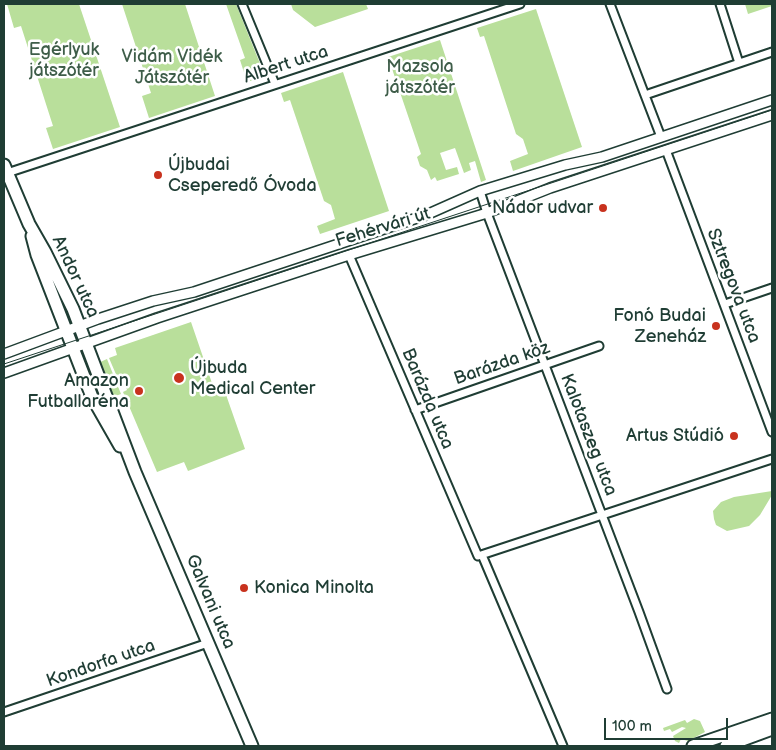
<!DOCTYPE html>
<html>
<head>
<meta charset="utf-8">
<style>
  body { margin:0 }
  #map { position:relative; width:776px; height:750px; overflow:hidden; background:#fff; font-family:"Balsamiq Sans",sans-serif }
  canvas { display:block }
  .frame { position:absolute; inset:0; border:5px solid #1f3d34; pointer-events:none }
  .scale { position:absolute; left:604px; top:718px; width:124px; height:22px; box-sizing:border-box; border:2px solid #1f3d34; border-top:0; padding-left:6px; font-size:15px; line-height:18px; white-space:nowrap; color:#1f3d34; -webkit-text-stroke:4px #fff; paint-order:stroke }
</style>
</head>
<body>
<div id="map">
<canvas width="776" height="750"></canvas>
<div class="frame"></div>
<div class="scale">100 m</div>
</div>
<script>
const ctx = document.querySelector('canvas').getContext('2d');
ctx.lineJoin = 'round';
function fillPath(path, color) { ctx.fillStyle = color; ctx.fill(path, 'evenodd'); }
const toPath = rows => new Path2D(rows.map(r => 'M' + r).join(''));
function trace(path, color, width, dash) { ctx.strokeStyle = color; ctx.lineWidth = width; ctx.lineCap = dash ? 'butt' : 'round'; ctx.setLineDash(dash || []); ctx.stroke(path); }
function write(font, color, halo, rows, align = 'center') {
  ctx.font = font + ' "Balsamiq Sans",sans-serif'; ctx.lineWidth = 5; ctx.setLineDash([]); ctx.textBaseline = 'middle'; ctx.strokeStyle = halo; ctx.fillStyle = color; for (const [text, x, y, turn = 0] of rows) {
    ctx.save(); ctx.translate(x, y); ctx.rotate((+turn || 0) * Math.PI / 180); ctx.textAlign = isNaN(turn) ? turn : align; if (halo) ctx.strokeText(text, 0, 0); ctx.fillText(text, 0, 0); ctx.restore();
  }
}
fillPath(toPath([
  [7,4,79,4,120,127,53,149,46,128,53,126,21,26,14,28],
  [122,4,185,4,215,96,149,118,142,96,151,93],
  [226,4,236,4,265,76,247,82,240,60,245,58],
  [291,4,366,4,368,9,315,27,293,10],
  [745,4,772,4,772,6,748,14],
  [536,9,582,147,513,171,510,161,528,154,523,139,516,134,484,36,480,37,477,28],
  [440,40,486,180,481,182,475,161,469,163,471,170,464,173,455,148,440,153,446,170,457,167,459,174,437,181,435,177,431,180,427,170,420,166,417,157,421,154,388,57],
  [343,72,389,211,320,234,317,226,335,219,331,205,324,201,290,100,284,102,281,93],
  [191,322,215,392,224,389,245,449,188,471,184,462,157,472,123,392,127,390,125,385,121,386,109,358,117,355,115,348],
  [107,359,121,394,113,397,98,363],
  [772,491,772,495,760,515,749,526,727,531,716,525,714,519,713,511,721,502,734,497],
  [694,719,700,721,705,732,688,741,681,739,679,743,675,741,673,736,686,728,682,727,672,732,670,729,664,731,663,728,685,720,687,723]
]), '#b9df9b');
const minor = toPath([
  [242,4,275,84],
  [610,4,661,137],
  [720,4,739,63],
  [645,95,772,52],
  [666,150,772,432],
  [4,174,520,4],
  [480,191,487,213,639,612,667,689],
  [349,255,478,556,772,459],
  [725,304,772,288],
  [415,410,599,346],
  [482,555,563,746],
  [4,712,208,643]
]);
const tertiary = toPath([
  [4,354,98,319,153,301,194,292,426,215,480,191,565,165,602,157,772,100],
  [4,373,157,318,349,255,487,213,550,188,772,115]
]);
const primary = toPath([
  [4,165,29,224,45,252,73,309,135,472,252,746],
  [32,236,37,255,92,397,120,446],
  [693,746,772,719],
  [726,746,772,729]
]);
trace(minor, '#1f3d34', 11);
trace(tertiary, '#1f3d34', 12);
trace(primary, '#1f3d34', 15);
trace(minor, '#fff', 7);
trace(tertiary, '#fff', 9);
trace(primary, '#fff', 11);
trace(toPath([
  [4,364,772,110]
]), '#1f3d34', 1);
for (const [x, y, r, color] of [
  [158,175,5,"#c8321e"],
  [603,208,5,"#c8321e"],
  [716,326,5,"#c8321e"],
  [179,378,6,"#c8321e"],
  [139,391,5,"#c8321e"],
  [734,436,5,"#c8321e"],
  [244,588,5,"#c8321e"]
]) { const dot = new Path2D(); dot.arc(x, y, r, 0, 2 * Math.PI); ctx.fillStyle = color; ctx.fill(dot); trace(dot, '#fff', 2); }
write('18px', '#3e5d49', '#fff', [
  ["Egérlyuk",64,50],
  ["játszótér",64,71],
  ["Vidám Vidék",172,57],
  ["Játszótér",172,78],
  ["Mazsola",420,67],
  ["játszótér",420,88]
]);
write('18px', '#1f3d34', '#fff', [
  ["Albert utca",286,65,-18],
  ["Fehérvári út",383,228,-17],
  ["Andor utca",75,277,65],
  ["Sztregova utca",733,286,69],
  ["Barázda köz",502,364,-19],
  ["Barázda utca",427,399,67],
  ["Kalotaszeg utca",588,435,69],
  ["Galvani utca",210,602,67],
  ["Kondorfa utca",101,664,-19]
]);
write('18px', '#1f3d34', '#fff', [
  ["Újbudai",168,165,"left"],
  ["Cseperedő Óvoda",168,186,"left"],
  ["Nádor udvar",593,208],
  ["Fonó Budai",706,316],
  ["Zeneház",706,337],
  ["Újbuda",190,368,"left"],
  ["Medical Center",190,389,"left"],
  ["Amazon",129,381],
  ["Futballaréna",129,402],
  ["Artus Stúdió",724,436],
  ["Konica Minolta",254,588,"left"]
], 'right');
</script>
</body>
</html>
